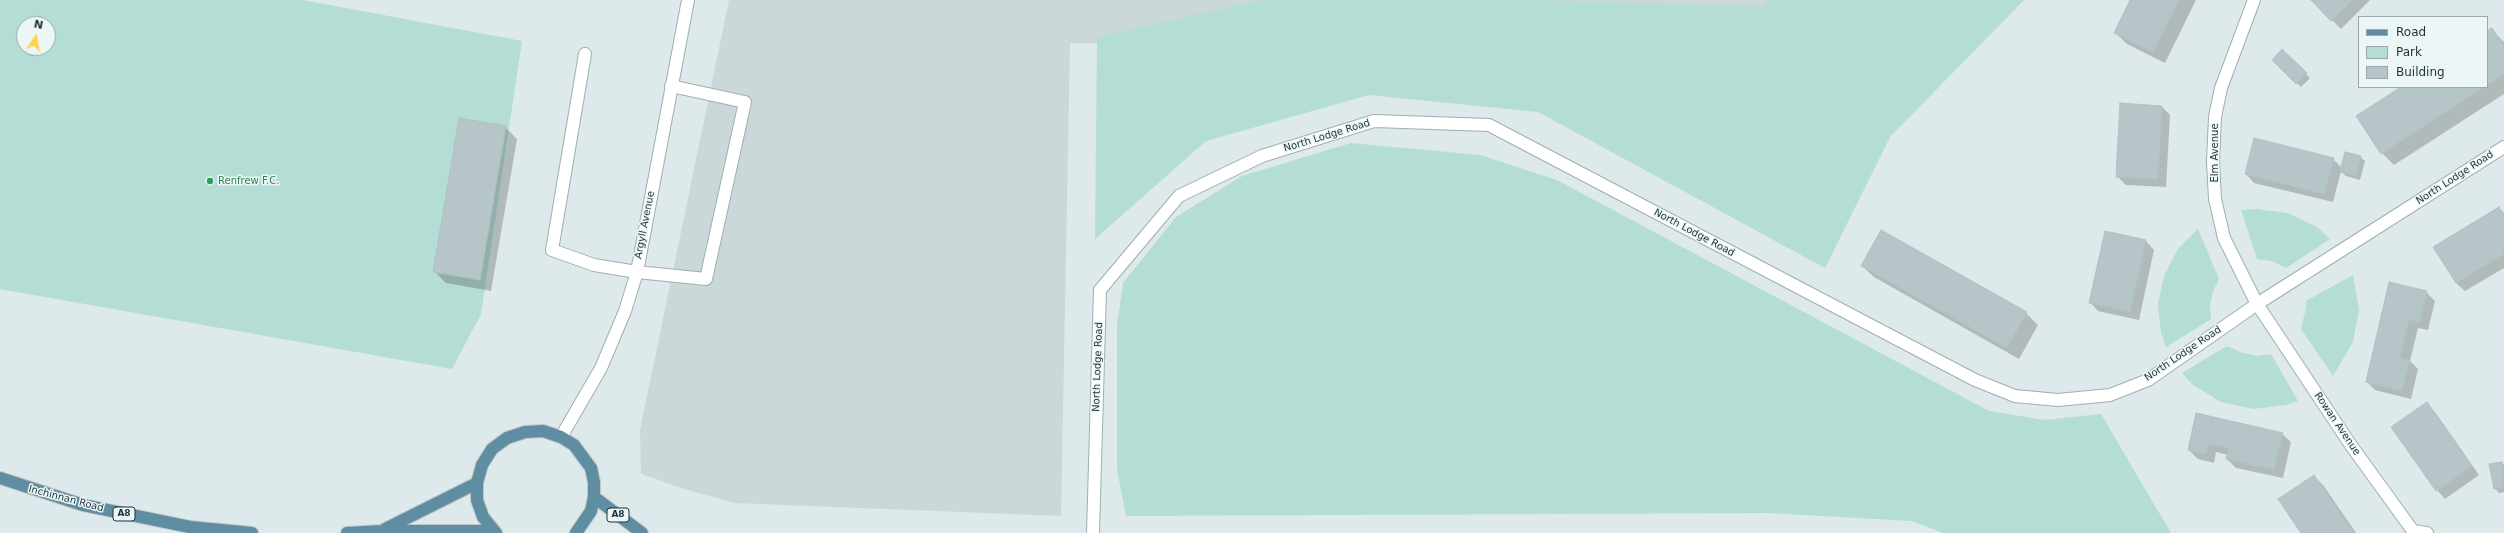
<!DOCTYPE html>
<html>
<head>
<meta charset="utf-8">
<style>
  body { margin:0 }
  #map { position:relative; width:2504px; height:533px; overflow:hidden; background:#dde9ea; font-family:"DejaVu Sans",sans-serif }
  canvas { display:block }
  .legend { position:absolute; left:2358px; top:16px; width:130px; height:72px; box-sizing:border-box; background:#edf6f7; border:1px solid #9aa8ab; margin:0; padding:5px 7px; list-style:none; font-size:12px; color:#1e323a }
  .legend li { display:flex; align-items:center; gap:8px; height:20px }
  .legend b { width:20px; border:1px solid #9aa8ab }
  .north { position:absolute; left:16px; top:16px; width:40px; height:40px; box-sizing:border-box; background:#edf6f7; border:1px solid #9aa8ab; border-radius:50%; rotate:12deg; font-size:11px; font-weight:700; line-height:16px; text-align:center; color:#1e323a }
  .north::after { content:''; display:block; margin:auto; width:14px; height:18px; background:#fad64b; clip-path:polygon(50% 0,100% 100%,50% 72%,0 100%) }
</style>
</head>
<body>
<div id="map">
<canvas width="2504" height="533"></canvas>
<ul class="legend">
<li><b style="height:5px;background:#5f8ea2"></b>Road</li>
<li><b style="height:11px;background:#b4ddd6"></b>Park</li>
<li><b style="height:11px;background:#b5c5c8"></b>Building</li>
</ul>
<div class="north">N</div>
</div>
<script>
const ctx = document.querySelector('canvas').getContext('2d');
ctx.lineJoin = 'round';
function fillPath(path, color) { ctx.fillStyle = color; ctx.fill(path, 'evenodd'); }
const toPath = rows => new Path2D(rows.map(r => 'M' + r).join(''));
function trace(path, color, width, dash) { ctx.strokeStyle = color; ctx.lineWidth = width; ctx.lineCap = dash ? 'butt' : 'round'; ctx.setLineDash(dash || []); ctx.stroke(path); }
function write(font, color, halo, rows, align = 'center') {
  ctx.font = font + ' "DejaVu Sans",sans-serif'; ctx.lineWidth = 3; ctx.setLineDash([]); ctx.textBaseline = 'middle'; ctx.strokeStyle = halo; ctx.fillStyle = color; for (const [text, x, y, turn = 0] of rows) {
    ctx.save(); ctx.translate(x, y); ctx.rotate((+turn || 0) * Math.PI / 180); ctx.textAlign = isNaN(turn) ? turn : align; if (halo) ctx.strokeText(text, 0, 0); ctx.fillText(text, 0, 0); ctx.restore();
  }
}
fillPath(toPath([
  [729,0,1815,0,1770,46,1070,43,1061,516,734,503,681,488,641,474,640,430]
]), '#cbd8da');
fillPath(toPath([
  [0,0,303,0,522,41,481,314,452,369,0,289],
  [24,24,48,24,48,48,24,48],
  [1262,0,1542,0,1763,7,1770,0,2024,0,1890,137,1825,268,1538,112,1369,95,1206,141,1095,239,1097,37],
  [1351,143,1480,155,1557,180,1989,411,2045,420,2101,414,2171,533,1943,533,1912,521,1770,513,1126,516,1117,469,1117,325,1123,283,1176,217,1242,176],
  [2256,209,2288,213,2317,227,2330,239,2286,268,2272,261,2257,259,2241,210],
  [2198,229,2219,279,2213,291,2210,305,2211,319,2166,347,2161,333,2158,304,2164,276,2178,249],
  [2353,275,2359,310,2353,342,2333,376,2301,329,2306,308,2306,301],
  [2227,346,2240,352,2256,356,2271,354,2298,401,2286,405,2253,409,2221,402,2193,385,2182,373]
]), '#b4ddd6');
fillPath(toPath([
  [2132,0,2196,0,2165,63,2127,44,2115,32],
  [2312,0,2370,0,2341,29],
  [2491,29,2504,42,2504,94,2394,165,2382,153,2402,87,2487,87,2487,32],
  [2282,50,2310,78,2301,87,2273,60],
  [2162,107,2170,115,2166,187,2126,185,2117,176],
  [505,127,517,139,491,291,446,283,434,271],
  [2254,139,2333,159,2342,168,2360,157,2365,161,2360,180,2346,176,2341,171,2333,202,2254,183,2246,174],
  [2499,208,2504,213,2504,268,2465,291,2456,283,2435,247],
  [2106,232,2146,241,2154,250,2139,320,2098,311,2090,302],
  [1862,266,2026,313,2038,325,2019,359,1874,277],
  [2426,292,2435,301,2428,330,2418,328,2410,361,2418,369,2411,399,2375,390,2367,382],
  [2426,404,2435,412,2479,475,2445,499,2437,490],
  [2197,414,2282,434,2291,442,2283,478,2236,468,2227,459,2228,455,2216,452,2214,463,2198,459,2189,450],
  [2502,463,2504,465,2504,492,2499,493,2495,488],
  [2314,476,2323,485,2356,533,2303,533]
]), '#0003');
const building = toPath([
  [2130,0,2179,0,2153,52,2114,33,2130,0],
  [2311,0,2353,0,2331,21,2311,0],
  [2492,28,2504,47,2504,74,2487,85,2487,31,2492,28],
  [2282,49,2307,73,2296,84,2272,60,2282,49],
  [2401,87,2484,87,2381,154,2356,116,2401,87],
  [2120,103,2162,106,2158,179,2116,177,2120,103],
  [459,118,506,126,480,280,433,272,459,118],
  [2254,138,2334,158,2324,194,2245,174,2254,138],
  [2345,152,2361,156,2356,176,2340,172,2345,152],
  [2499,207,2504,215,2504,254,2456,283,2433,247,2499,207],
  [1881,230,2027,312,2007,348,1861,266,1881,230],
  [2105,231,2146,240,2130,312,2089,303,2105,231],
  [2389,282,2427,291,2420,322,2409,320,2400,358,2410,360,2402,391,2366,382,2389,282],
  [2427,402,2472,466,2436,491,2391,427,2427,402],
  [2196,413,2283,433,2274,470,2226,459,2229,448,2208,444,2206,455,2188,450,2196,413],
  [2502,462,2504,487,2494,489,2489,464,2502,462],
  [2314,475,2354,533,2301,533,2278,499,2314,475]
]);
fillPath(building, '#b5c5c8');
trace(building, '#afc1c4', 1);
const minor = toPath([
  [2254,0,2221,88,2215,117,2213,162,2215,199,2224,238,2257,304,2350,444,2413,531,2427,533],
  [585,54,552,250,594,265,637,272,706,279,745,102,671,86],
  [561,437,601,368,625,311,637,272,688,0],
  [1093,533,1100,290,1179,196,1262,156,1374,121,1489,125,1975,380,2015,396,2058,400,2110,395,2148,380,2257,304,2504,147]
]);
const major = toPath([
  [0,478,83,505,190,527,252,533],
  [594,497,642,533],
  [385,529,477,483],
  [347,533,382,531,493,531],
  [496,533,483,517,477,500,477,483,482,465,492,449,507,438,525,432,543,431,561,437,574,445,591,468,594,482,594,497,591,511,576,533]
]);
trace(minor, '#a0aeb2', 14);
trace(major, '#c0c6c8', 14);
trace(minor, '#fff', 12);
trace(major, '#5f8ea2', 12);
for (const [x, y, r, color] of [
  [210,181,4,"#2e9e5b"]
]) { const dot = new Path2D(); dot.arc(x, y, r, 0, 2 * Math.PI); ctx.fillStyle = color; ctx.fill(dot); trace(dot, '#edf6f7', 1.5); }
for (const [x, y, w] of [
  [124,514,22],
  [618,515,22]
]) { const box = new Path2D(); box.roundRect(x - w / 2, y - 7, w, 14, 3); ctx.fillStyle = '#edf6f7'; ctx.fill(box); trace(box, '#1e323a', 1); }
write('bold 9px', '#1e323a', null, [
  ["A8",124,514],
  ["A8",618,515]
]);
write('10px', '#1e323a', '#edf6f7', [
  ["North Lodge Road",1327,136,-17],
  ["Elm Avenue",2215,153,-90],
  ["North Lodge Road",2455,178,-33],
  ["Argyll Avenue",645,225,-79],
  ["North Lodge Road",1694,233,28],
  ["North Lodge Road",2183,354,-34],
  ["North Lodge Road",1098,367,-88],
  ["Rowan Avenue",2337,424,56],
  ["Inchinnan Road",66,499,15]
]);
write('10px', '#27864d', '#edf6f7', [
  ["Renfrew F.C.",218,181]
], 'left');
</script>
</body>
</html>
